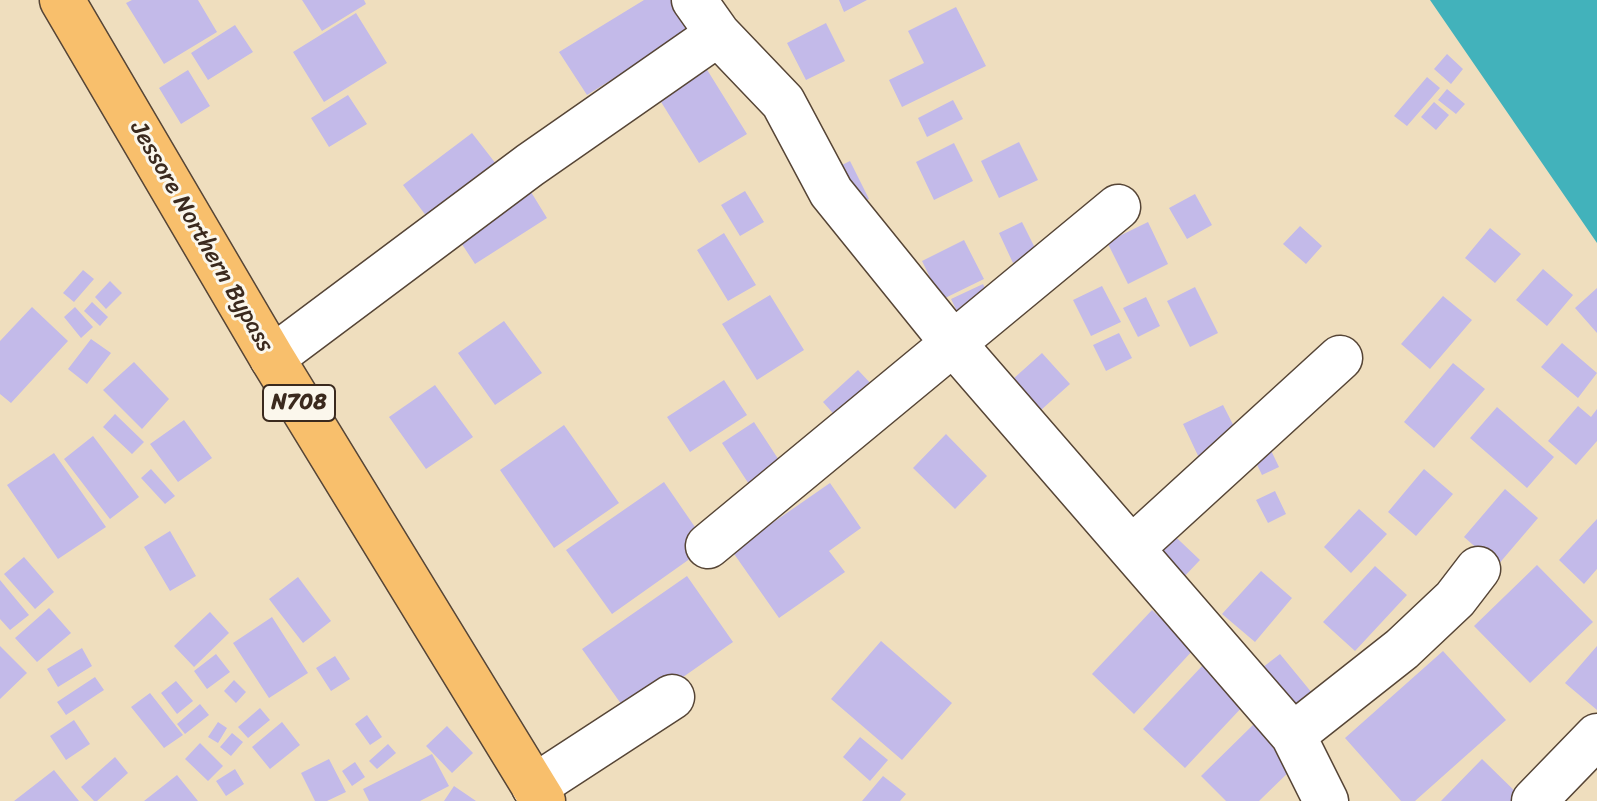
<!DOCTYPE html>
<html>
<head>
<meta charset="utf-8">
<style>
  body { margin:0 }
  canvas { display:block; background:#efdebe }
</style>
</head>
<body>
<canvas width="1597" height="801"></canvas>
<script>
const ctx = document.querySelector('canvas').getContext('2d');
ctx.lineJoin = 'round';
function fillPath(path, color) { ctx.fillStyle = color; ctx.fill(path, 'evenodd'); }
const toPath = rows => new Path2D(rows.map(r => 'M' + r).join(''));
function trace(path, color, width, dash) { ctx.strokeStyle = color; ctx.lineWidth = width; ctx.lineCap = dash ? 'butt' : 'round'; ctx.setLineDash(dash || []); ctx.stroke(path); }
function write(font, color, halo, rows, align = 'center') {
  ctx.font = font + ' Sriracha,sans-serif'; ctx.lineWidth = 6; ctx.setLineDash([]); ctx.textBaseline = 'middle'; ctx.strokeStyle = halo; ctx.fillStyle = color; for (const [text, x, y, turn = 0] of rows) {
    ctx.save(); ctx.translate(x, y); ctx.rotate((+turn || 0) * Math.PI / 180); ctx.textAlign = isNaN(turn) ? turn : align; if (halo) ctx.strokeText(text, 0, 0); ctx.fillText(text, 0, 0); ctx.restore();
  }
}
fillPath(toPath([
  [1430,0,1597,0,1597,243]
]), '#42b2bb');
fillPath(toPath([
  [132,0,198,0,217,32,164,64,126,3],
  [302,0,364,0,366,4,322,31],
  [644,0,673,0,692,30,587,95,559,52],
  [839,0,867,0,844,12],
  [956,7,986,66,902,107,889,80,924,63,908,31],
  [356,13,387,63,324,102,293,52],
  [826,23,845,61,806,80,787,43],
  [235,25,253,52,208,80,191,53],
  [1447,54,1463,69,1451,84,1434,69],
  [706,68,747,134,699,163,658,97],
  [188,70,210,106,181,124,159,88],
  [1427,77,1440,88,1407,126,1394,116],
  [1447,89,1465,104,1456,114,1438,100],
  [348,95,367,124,329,147,311,118],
  [953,100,963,119,927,137,918,118],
  [1434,102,1449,115,1436,130,1421,117],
  [472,133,500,169,430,221,403,185],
  [1019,142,1038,180,999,198,981,161],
  [954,143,973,181,934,200,916,162],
  [850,161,869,199,831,218,812,180],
  [523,179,547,218,475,264,450,226],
  [745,191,764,222,740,236,721,205],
  [1195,194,1212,225,1187,239,1169,208],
  [1022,222,1037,252,1013,263,999,233],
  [1148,222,1168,264,1128,284,1107,242],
  [1300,226,1322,246,1306,264,1283,244],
  [1490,228,1521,254,1495,283,1465,258],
  [724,233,756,285,728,301,697,250],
  [964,240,984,279,941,300,922,261],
  [1543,269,1573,295,1547,326,1516,300],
  [83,270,94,279,74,302,63,293],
  [110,281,122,293,106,309,95,297],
  [983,284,999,316,967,332,951,299],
  [1102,286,1121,322,1091,336,1073,300],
  [1195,287,1218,333,1190,347,1167,301],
  [1597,288,1597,333,1575,308],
  [770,295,804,350,757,380,722,324],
  [1443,296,1472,320,1430,369,1401,344],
  [1146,297,1160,326,1138,337,1123,308],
  [92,302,108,317,100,326,84,311],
  [32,307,68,341,11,403,0,394,0,341],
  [75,307,93,327,81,338,64,317],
  [504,321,542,373,495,405,458,353],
  [1119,333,1132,358,1106,371,1093,345],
  [91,339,111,353,87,384,68,369],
  [1562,343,1597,373,1578,398,1541,367],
  [1042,353,1070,384,1031,419,1003,388],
  [134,362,169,399,142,429,103,390],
  [1453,363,1485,389,1434,448,1404,422],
  [858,370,890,404,854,437,823,402],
  [724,380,747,415,690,452,667,417],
  [435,385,473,437,426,469,389,417],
  [1223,405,1242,442,1201,462,1183,424],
  [1578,406,1591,417,1597,409,1597,441,1576,465,1548,441],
  [1497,407,1554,457,1527,488,1470,438],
  [115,414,144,442,132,454,103,427],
  [184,420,212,458,178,482,150,444],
  [754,422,792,480,760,501,722,443],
  [564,425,619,503,554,548,500,470],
  [946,434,987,476,955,509,913,468],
  [93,436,139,497,110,519,64,459],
  [1264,436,1279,467,1262,475,1247,444],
  [54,453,106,527,58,559,7,485],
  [151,469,175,496,165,504,141,478],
  [1424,469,1453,494,1416,536,1388,512],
  [664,482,708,546,612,614,566,550],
  [830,483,861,528,829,551,845,572,779,618,732,551],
  [1505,489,1538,518,1497,566,1464,537],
  [1275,491,1286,514,1268,523,1256,500],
  [1359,509,1387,534,1351,573,1324,547],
  [1597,519,1597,569,1584,584,1559,560],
  [1162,524,1200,560,1181,580,1143,543],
  [170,531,196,576,170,591,144,547],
  [24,557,54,592,35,609,4,574],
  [1537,565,1593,622,1530,683,1474,626],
  [1375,566,1407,595,1355,651,1323,622],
  [1261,571,1292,598,1255,642,1222,614],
  [687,576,733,642,629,715,582,649],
  [298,577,331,621,303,643,269,599],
  [0,580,29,615,10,630,0,619],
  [49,608,71,633,37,662,15,638],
  [1152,610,1194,649,1134,714,1092,674],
  [210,612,229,633,194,667,174,646],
  [272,617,308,673,269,698,233,643],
  [881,641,952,703,902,760,831,699],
  [0,646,27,673,0,699],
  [1597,646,1597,710,1565,683],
  [82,648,92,666,58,687,47,669],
  [1443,651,1506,720,1415,801,1401,801,1345,738],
  [216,654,230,672,207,689,194,671],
  [1280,654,1317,699,1295,716,1258,671],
  [335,656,350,679,331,691,316,668],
  [1203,665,1245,704,1185,768,1143,729],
  [95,677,104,690,66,715,57,702],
  [234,680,246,692,236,703,224,691],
  [176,681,193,701,177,714,161,693],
  [150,693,183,735,164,748,131,707],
  [200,704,209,715,185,734,177,724],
  [260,708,270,720,248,738,238,727],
  [367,715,382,737,370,745,355,724],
  [74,720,90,744,66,760,50,736],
  [218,722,227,728,218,743,208,737],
  [282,722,300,745,270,769,252,747],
  [1255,723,1296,765,1259,801,1226,801,1201,776],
  [447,726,473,753,452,773,426,746],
  [232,733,243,742,231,756,220,747],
  [860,737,888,760,870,781,843,757],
  [200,743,223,766,208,781,185,759],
  [388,744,396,753,377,769,369,761],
  [432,754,449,786,420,801,369,801,363,789],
  [115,757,128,773,97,801,94,801,81,787],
  [329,759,346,792,327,801,315,801,301,773],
  [1482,759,1525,801,1441,801],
  [355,762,365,777,352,786,342,771],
  [235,769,244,784,226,796,216,781],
  [54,770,79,801,14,801],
  [177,775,198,801,144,801],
  [883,776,906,794,900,801,862,801],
  [454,786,476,801,444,801]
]), '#c3bae9');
const street = toPath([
  [694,0,718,34,783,102,831,192,953,343,1293,735,1326,801],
  [272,358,530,165,718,34],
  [708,546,1118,207],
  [1132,548,1340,358],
  [1293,735,1402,649,1455,599,1478,569],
  [534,787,672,697],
  [1534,801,1597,736]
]);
const highway = toPath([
  [62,0,272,358,543,801]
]);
trace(street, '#564536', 47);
trace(highway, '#564536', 47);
trace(street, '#fff', 44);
trace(highway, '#f8bf6c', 44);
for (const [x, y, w] of [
  [299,403,72]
]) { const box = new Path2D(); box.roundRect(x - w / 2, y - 18, w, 36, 6); ctx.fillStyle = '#fbf7ec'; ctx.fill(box); trace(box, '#3b2a1e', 2); }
write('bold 22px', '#3b2a1e', null, [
  ["N708",299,403]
]);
write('24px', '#3b2a1e', '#fbf7ec', [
  ["Jessore Northern Bypass",201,237,60]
]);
</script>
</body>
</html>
